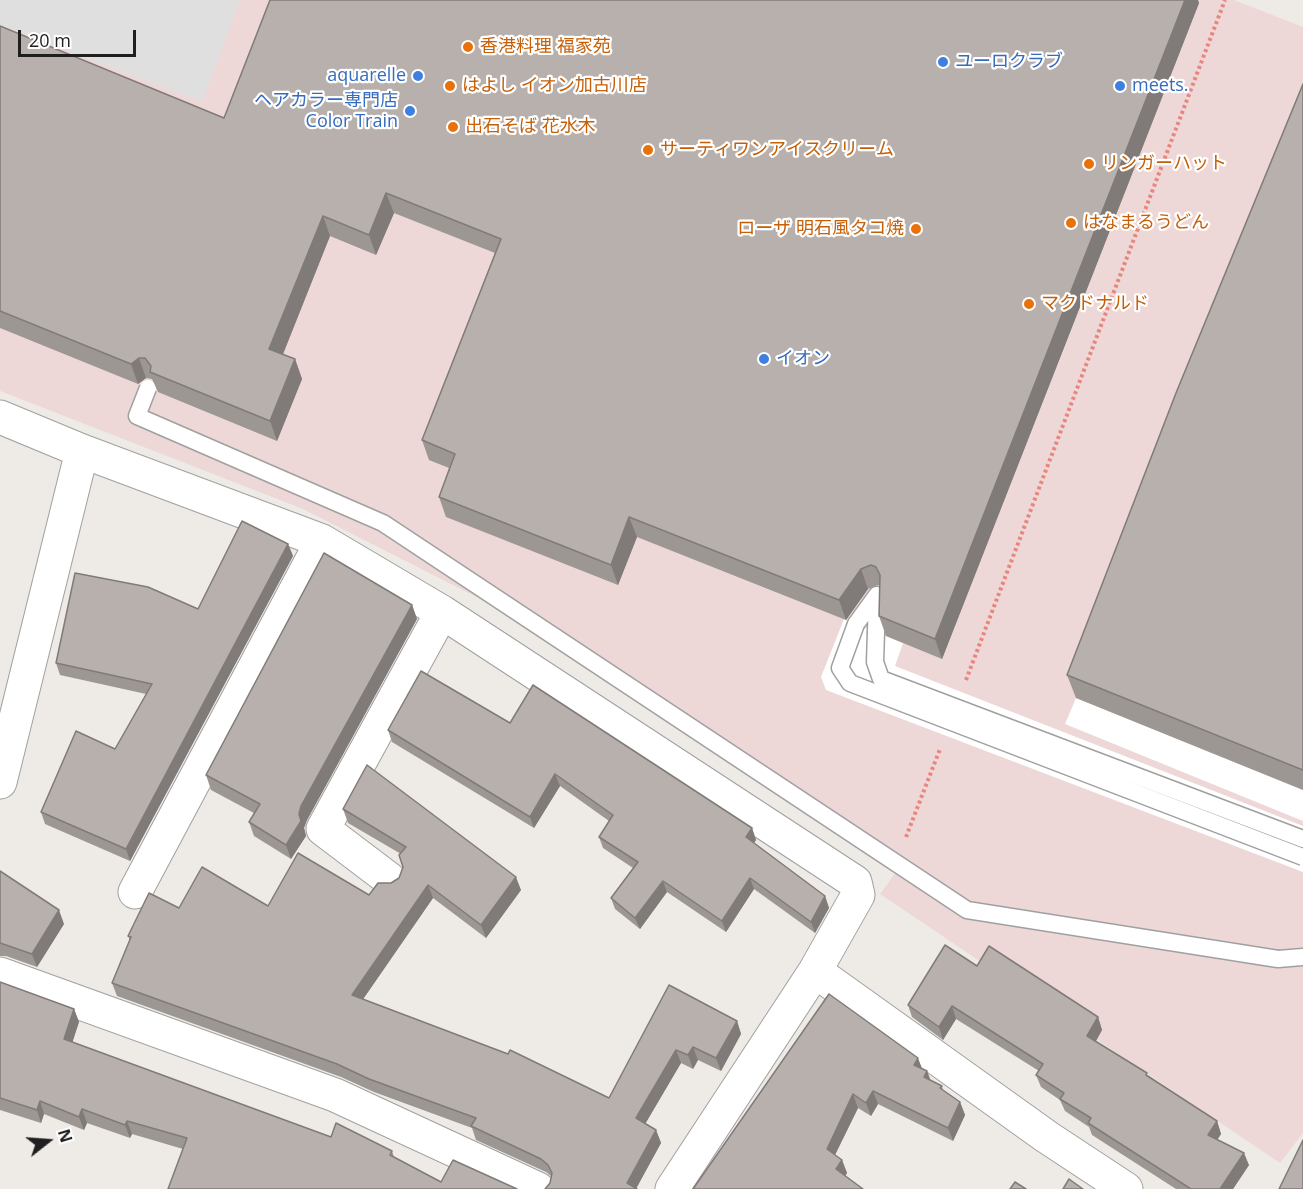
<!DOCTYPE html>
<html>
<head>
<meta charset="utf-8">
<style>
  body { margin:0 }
  #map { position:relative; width:1303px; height:1189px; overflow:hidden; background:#eeebe6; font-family:"Open Sans",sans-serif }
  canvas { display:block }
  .north { position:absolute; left:18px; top:1111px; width:60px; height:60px; -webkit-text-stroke:4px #fff; paint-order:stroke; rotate:73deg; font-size:16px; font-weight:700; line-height:24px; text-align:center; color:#1f1f1f }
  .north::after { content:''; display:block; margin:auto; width:21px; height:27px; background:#1f1f1f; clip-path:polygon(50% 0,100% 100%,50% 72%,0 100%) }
  .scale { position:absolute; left:18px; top:30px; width:118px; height:27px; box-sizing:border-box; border:3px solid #1f1f1f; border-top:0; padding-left:8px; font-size:18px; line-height:21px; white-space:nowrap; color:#1f1f1f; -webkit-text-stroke:4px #fff; paint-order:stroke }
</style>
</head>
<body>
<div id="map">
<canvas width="1303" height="1189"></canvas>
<div class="north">N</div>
<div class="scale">20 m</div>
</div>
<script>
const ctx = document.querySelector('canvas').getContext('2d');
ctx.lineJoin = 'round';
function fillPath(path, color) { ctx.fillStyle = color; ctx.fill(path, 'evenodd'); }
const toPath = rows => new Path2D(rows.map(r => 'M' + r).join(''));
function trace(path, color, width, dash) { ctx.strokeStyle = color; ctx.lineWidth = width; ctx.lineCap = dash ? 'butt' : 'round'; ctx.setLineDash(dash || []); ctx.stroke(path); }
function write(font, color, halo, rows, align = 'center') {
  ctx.font = font + ' "Open Sans","Noto Sans JP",sans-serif'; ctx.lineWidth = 4.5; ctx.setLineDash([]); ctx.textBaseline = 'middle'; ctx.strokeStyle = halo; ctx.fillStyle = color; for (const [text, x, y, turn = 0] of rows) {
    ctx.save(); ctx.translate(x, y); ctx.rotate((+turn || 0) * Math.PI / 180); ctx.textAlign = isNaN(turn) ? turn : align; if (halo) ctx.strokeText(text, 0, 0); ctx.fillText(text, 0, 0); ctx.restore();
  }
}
fillPath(toPath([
  [0,0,1234,0,1303,27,1303,1133,1280,1163,880,894,896,872,508,613,303,509,0,391]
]), '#edd8d7');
fillPath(toPath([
  [0,0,240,0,202,102,0,25]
]), '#dfdfdf');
fillPath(toPath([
  [844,619,903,643,895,666,1303,826,1303,872,826,690,821,677],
  [1076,698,1303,790,1303,821,1065,724]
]), '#fff');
const service = toPath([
  [856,624,877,595,876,632],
  [1278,959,1303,957]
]);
const minor = toPath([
  [0,417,82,451,322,541,442,612,855,882,858,895,815,971,672,1189],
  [0,782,82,451],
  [389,879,323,829,442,612],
  [135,892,322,541],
  [815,971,1047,1137,1126,1189],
  [0,974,335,1095,538,1189]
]);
trace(service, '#a0a0a0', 19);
trace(minor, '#a0a0a0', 35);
trace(toPath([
  [966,680,1225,0],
  [906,837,940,749]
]), '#e8857d', 4, [3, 3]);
trace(service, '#fff', 16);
trace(minor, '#fff', 33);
const serviceBridge = toPath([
  [148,388,137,416,383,523,967,910,1278,959],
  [856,624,840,668,850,683,1303,857],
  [876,632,875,662,881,679,1303,839]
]);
trace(serviceBridge, '#a0a0a0', 19, []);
trace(serviceBridge, '#fff', 16);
fillPath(toPath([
  [270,0,1198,0,1199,3,942,659,886,636,879,616,880,585,878,585,868,589,846,620,637,537,618,585,446,517,439,497,449,468,429,460,422,440,495,253,394,213,376,255,330,236,283,354,295,359,302,379,277,441,158,392,152,379,146,378,138,384,0,328,0,26,224,118],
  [1303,84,1303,790,1076,698,1067,675],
  [288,544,293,556,130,861,45,824,41,812,115,749,146,694,60,675,56,663,198,609],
  [412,605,417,619,307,820,304,828,306,836,291,859,254,836,249,822,254,813,211,790,206,775],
  [510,723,752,828,756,840,754,843,825,896,829,908,815,933,754,889,726,932,667,892,640,929,615,909,611,898,633,868,603,848,599,837,609,821,560,786,534,828,392,742,388,730],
  [343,809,521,890,486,938,433,898,363,999,609,1098,669,985,737,1021,741,1034,721,1071,698,1060,693,1069,681,1063,645,1124,656,1130,661,1143,636,1188,550,1183,551,1176,546,1172,476,1140,472,1128,374,1092,341,1077,117,996,112,983,130,941,128,936,179,908,268,906,369,895,391,883,399,878,403,867,401,854,348,823],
  [0,871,64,924,37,967,6,956,0,956],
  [977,966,1098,1017,1102,1030,1096,1041,1217,1121,1221,1134,1217,1140,1249,1165,1233,1189,1176,1189,1092,1135,1089,1127,1065,1111,1060,1100,1041,1087,1036,1075,1039,1071,956,1019,943,1040,912,1017,908,1005],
  [0,982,74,1009,79,1022,72,1042,331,1137,392,1151,394,1157,441,1182,517,1189,168,1189,183,1149,132,1134,130,1138,87,1123,84,1130,44,1114,41,1123,0,1110],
  [829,994,922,1069,927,1071,930,1080,942,1086,943,1090,960,1102,965,1115,953,1141,878,1104,871,1116,858,1108,835,1155,842,1160,847,1173,845,1176,693,1189]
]), '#9d9794');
fillPath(toPath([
  [1185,0,1198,0,1199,3,942,659,935,639],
  [386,193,394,213,376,255,369,235],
  [323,216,330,236,277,369,269,349],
  [139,358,146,378,138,384,131,364],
  [295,359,302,379,277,441,270,421],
  [629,517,637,537,618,585,611,565],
  [288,544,293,556,130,861,126,849],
  [861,569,868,589,846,620,839,600],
  [412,605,417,619,307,820,304,828,306,836,291,859,286,845,299,814,301,806],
  [555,774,560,786,534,828,530,817],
  [752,828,756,840,750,848,746,837],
  [516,877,521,890,486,938,481,925],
  [750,878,754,889,726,932,722,921],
  [663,881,667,892,640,929,635,918],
  [428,885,433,898,357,1008,352,995],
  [825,896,829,908,815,933,811,922],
  [59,910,64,924,37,967,32,954],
  [952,1006,956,1019,943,1040,939,1027],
  [74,1009,79,1022,69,1053,64,1039],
  [1098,1017,1102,1030,1092,1048,1087,1036],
  [737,1021,741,1034,721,1071,716,1058],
  [693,1047,698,1060,693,1069,688,1055],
  [676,1050,681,1063,641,1131,636,1118],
  [918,1058,923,1071,914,1065],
  [927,1071,932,1084,924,1077],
  [873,1091,878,1104,871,1116,866,1103],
  [853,1094,858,1108,831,1163,827,1149],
  [40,1101,44,1114,41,1123,37,1110],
  [960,1102,965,1115,953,1141,948,1128],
  [82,1109,87,1123,84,1130,79,1117],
  [127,1121,132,1134,130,1138,125,1125],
  [1217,1121,1221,1134,1212,1148,1208,1135],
  [656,1130,661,1143,636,1189,627,1183],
  [1244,1153,1249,1165,1233,1189,1220,1189],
  [842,1160,847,1173,841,1183,836,1169]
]), '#807b78');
const building = toPath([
  [270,0,1185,0,935,639,879,616,880,575,876,567,871,565,861,569,839,600,629,517,611,565,439,497,455,454,422,440,501,239,386,193,369,235,323,216,269,349,295,359,270,421,150,372,151,366,145,358,139,358,131,364,0,311,0,26,224,118,270,0],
  [1303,84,1303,770,1067,675,1176,393,1303,84],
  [242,521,288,544,126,849,41,812,76,731,115,749,152,684,56,663,75,573,148,587,198,609,242,521],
  [324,553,412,605,301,806,299,814,301,821,286,845,249,822,260,804,206,775,324,553],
  [421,671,510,723,533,685,752,828,746,837,825,896,811,922,750,878,722,921,663,881,635,918,611,898,638,862,599,837,613,815,555,774,530,817,388,730,421,671],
  [367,765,516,877,481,925,428,885,352,995,508,1054,510,1050,609,1098,669,985,737,1021,716,1058,693,1047,688,1055,676,1050,636,1118,656,1130,627,1183,637,1189,545,1189,550,1183,552,1173,548,1165,541,1159,471,1126,476,1118,369,1079,337,1064,112,983,131,937,128,936,149,893,179,908,202,867,268,906,298,853,369,895,378,883,391,883,399,878,403,867,399,855,406,847,343,809,367,765],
  [0,871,59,910,32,954,0,943,0,871],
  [945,945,977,966,989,946,1098,1017,1087,1036,1147,1073,1146,1075,1217,1121,1208,1135,1244,1153,1220,1189,1191,1189,1088,1123,1091,1118,1060,1099,1064,1093,1036,1075,1043,1064,952,1006,939,1027,908,1005,945,945],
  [0,982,74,1009,64,1039,331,1137,336,1123,392,1151,390,1155,441,1182,453,1160,517,1189,168,1189,187,1138,127,1121,125,1125,82,1109,79,1117,40,1101,37,1110,0,1098,0,982],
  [829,994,918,1058,914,1065,927,1071,924,1077,942,1086,940,1088,960,1102,948,1128,873,1091,866,1103,853,1094,827,1149,842,1160,836,1169,863,1189,693,1189,829,994],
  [1303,1140,1303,1189,1279,1189,1303,1140],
  [1069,1179,1083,1189,1063,1189,1069,1179],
  [1015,1182,1026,1189,1010,1189,1015,1182]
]);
fillPath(building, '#b7b0ac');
trace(building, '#807b78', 1.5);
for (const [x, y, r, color] of [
  [468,47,6,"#e8710a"],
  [943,62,6,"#3f7fe0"],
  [418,76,6,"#3f7fe0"],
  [450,86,6,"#e8710a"],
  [1120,86,6,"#3f7fe0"],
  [410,111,6,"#3f7fe0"],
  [453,127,6,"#e8710a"],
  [648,150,6,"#e8710a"],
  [1089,164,6,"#e8710a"],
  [1071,223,6,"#e8710a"],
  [916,229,6,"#e8710a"],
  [1029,304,6,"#e8710a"],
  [764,359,6,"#3f7fe0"]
]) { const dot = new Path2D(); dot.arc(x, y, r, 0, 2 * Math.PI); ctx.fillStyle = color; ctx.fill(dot); trace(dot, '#fff', 2); }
write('18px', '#c56008', '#fff', [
  ["香港料理 福家苑",480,47],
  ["はよし イオン加古川店",462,86],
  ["出石そば 花水木",465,127],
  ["サーティワンアイスクリーム",660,150],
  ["リンガーハット",1101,164],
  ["はなまるうどん",1083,223],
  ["ローザ 明石風タコ焼",904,229,"right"],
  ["マクドナルド",1041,304]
], 'left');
write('18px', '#366cbe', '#fff', [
  ["ユーロクラブ",955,62],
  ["aquarelle",406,76,"right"],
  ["meets.",1132,86],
  ["ヘアカラー専門店",398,101,"right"],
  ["Color Train",398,122,"right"],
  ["イオン",776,359]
], 'left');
</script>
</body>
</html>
